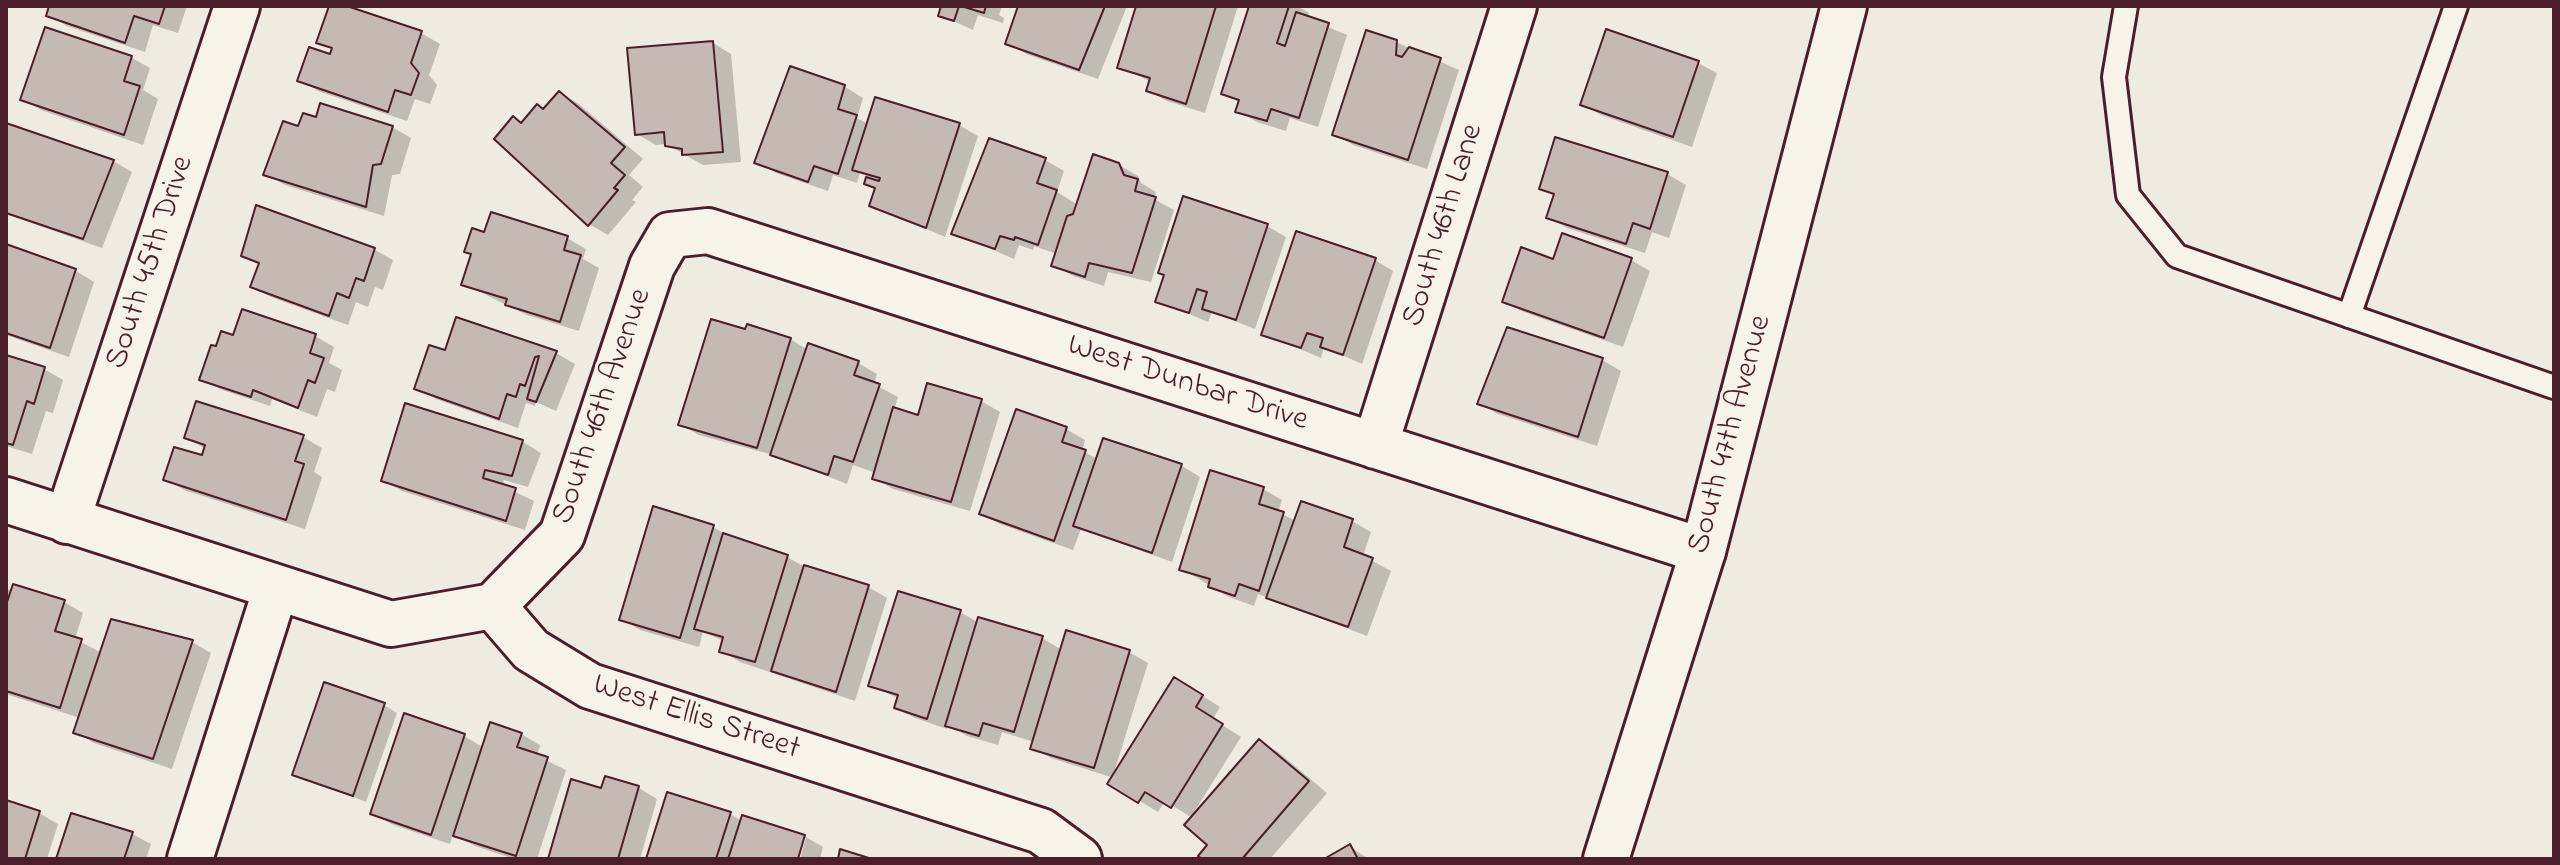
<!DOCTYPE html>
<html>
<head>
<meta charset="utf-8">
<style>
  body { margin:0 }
  #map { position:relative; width:2560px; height:865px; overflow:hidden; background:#f0ebe0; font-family:"Indie Flower",sans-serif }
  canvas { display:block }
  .frame { position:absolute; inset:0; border:8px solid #4a1f2b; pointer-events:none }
</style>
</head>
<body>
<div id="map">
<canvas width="2560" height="865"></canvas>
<div class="frame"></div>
</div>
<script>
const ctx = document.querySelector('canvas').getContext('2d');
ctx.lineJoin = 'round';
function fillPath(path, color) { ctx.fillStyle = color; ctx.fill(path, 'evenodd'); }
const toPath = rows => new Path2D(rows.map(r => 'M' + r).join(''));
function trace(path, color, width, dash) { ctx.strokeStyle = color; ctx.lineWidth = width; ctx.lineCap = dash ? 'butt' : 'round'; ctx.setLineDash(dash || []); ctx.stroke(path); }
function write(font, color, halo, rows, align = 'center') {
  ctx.font = font + ' "Indie Flower",sans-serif'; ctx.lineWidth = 6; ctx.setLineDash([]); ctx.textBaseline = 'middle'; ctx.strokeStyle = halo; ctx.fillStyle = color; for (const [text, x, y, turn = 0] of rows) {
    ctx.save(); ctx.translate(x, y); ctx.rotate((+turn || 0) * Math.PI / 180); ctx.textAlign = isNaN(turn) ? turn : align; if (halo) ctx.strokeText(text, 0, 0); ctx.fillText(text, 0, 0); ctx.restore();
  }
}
fillPath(toPath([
  [51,6,187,6,178,33,153,25,145,52,67,26,48,15],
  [331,6,341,6,421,33,440,44,429,75,437,85,430,104,415,99,407,121,318,91,300,80,331,56,333,50,319,42],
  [943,6,1002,6,999,15,1004,18,1003,23,978,15,973,30,940,15],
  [1020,6,1127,6,1098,79,1026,54,1008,43],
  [1138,6,1238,6,1205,113,1167,101,1148,91,1151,82,1120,67],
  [1251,6,1297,6,1309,13,1307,18,1347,35,1318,127,1290,118,1286,131,1257,122,1238,111,1240,103,1223,93],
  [46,29,132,58,150,68,143,90,158,99,143,145,41,110,22,99],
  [1396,42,1459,70,1427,169,1353,145,1334,134],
  [713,43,731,54,741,162,703,165,666,144,656,145,637,134],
  [1698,63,1717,73,1692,147,1601,115,1582,104],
  [791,69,845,87,863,98,857,118,868,124,959,125,978,136,945,237,871,205,876,189,866,183,868,177,860,172,857,183,833,175,828,191,776,173,757,162],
  [560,93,579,104,643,159,629,175,643,187,632,200,636,202,608,235,589,224,545,187,549,182,514,119,523,124,545,111],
  [6,125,113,161,132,172,102,248,6,214],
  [392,127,411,138,400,174,392,175,384,216,285,185,266,174,300,129],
  [1045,160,1064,171,1057,192,1078,205,1119,165,1138,176,1141,183,1156,192,1154,199,1174,210,1151,282,1108,272,1104,286,1073,276,1054,265,1057,254,1034,246,1033,250,1019,245,1014,259,954,233],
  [1667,174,1686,185,1669,238,1652,232,1645,253,1567,228,1548,217,1555,196,1541,188],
  [257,208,375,250,393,260,383,290,375,287,368,307,356,302,348,325,271,297,252,287,260,265,243,255],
  [1267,226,1286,237,1255,329,1212,312,1208,322,1158,301],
  [486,234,567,238,586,249,583,259,599,268,579,331,527,315,464,284],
  [6,246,76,271,94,282,69,357,6,335],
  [1375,260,1393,271,1362,364,1324,347,1321,358,1264,334],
  [1631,260,1650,271,1623,347,1524,312,1505,302,1555,261],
  [746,332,790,339,808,350,858,363,877,374,874,384,898,397,894,410,919,417,981,401,1000,412,970,511,893,489,874,478,876,473,853,465,847,484,777,456,699,435,680,424],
  [315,336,334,347,329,363,342,370,335,392,327,389,317,417,272,399,270,406,220,389,202,379,217,349,235,337],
  [446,353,556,353,575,364,556,411,536,402,535,406,526,403,518,428,436,399,417,388],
  [6,358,44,369,63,380,53,413,46,411,32,454,6,446],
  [1602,360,1621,371,1597,446,1498,414,1479,403],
  [406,406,523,442,541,453,528,487,504,480,503,486,534,501,525,530,402,491,383,480],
  [1066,429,1085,440,1082,451,1098,459,1104,441,1182,466,1200,477,1172,562,1081,529,1073,550,1000,524,981,514],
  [303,437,322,448,314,472,322,477,305,529,184,490,166,479,203,457,206,449,186,438],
  [1263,489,1282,500,1278,512,1296,521,1352,521,1371,532,1363,556,1391,571,1367,636,1258,594,1254,606,1229,597,1182,569],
  [713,527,732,538,787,557,805,567,868,587,887,598,855,701,740,662,721,651,724,641,703,632,699,647,640,630,621,619],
  [6,589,64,602,83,613,75,639,102,653,192,642,211,653,172,769,94,743,76,732,80,718,6,694],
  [899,594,960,612,979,623,980,620,1042,638,1062,650,1129,652,1148,663,1113,776,1193,690,1220,707,1213,719,1241,737,1191,817,1165,801,1158,812,1110,783,1114,778,1051,758,1032,748,1034,742,1002,732,998,745,967,736,948,725,947,729,915,718,896,708,899,699,871,685],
  [384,705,397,713,366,802,295,774],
  [521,734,540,745,537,756,566,770,537,859,514,859,475,846,453,834,450,844,391,824,372,813,464,736,484,748],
  [1259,741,1278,752,1327,793,1270,859,1205,859],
  [607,778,639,788,657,799,640,859,550,859,603,790],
  [6,802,39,813,58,824,47,859,6,859],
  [730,814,742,821,804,836,823,847,820,859,800,859,806,838,802,838,796,859,648,859],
  [132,834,151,844,146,859,58,859],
  [1350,847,1369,859,1328,859]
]), '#0003');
const building = toPath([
  [49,6,165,6,159,24,134,16,125,43,46,16,49,6],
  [329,6,347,6,422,31,411,63,419,73,411,95,395,90,388,112,297,81,309,47,330,54,332,48,316,43,329,6],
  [941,6,959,6,954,21,938,16,941,6],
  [961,6,986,6,984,13,961,6],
  [1018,6,1105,6,1079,70,1005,44,1018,6],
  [1136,6,1216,6,1186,104,1146,91,1150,78,1117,68,1136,6],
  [1249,6,1289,6,1277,43,1285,46,1296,12,1329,23,1299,118,1271,109,1267,121,1235,112,1239,100,1221,94,1249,6],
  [45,27,132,56,124,81,140,86,124,135,20,100,45,27],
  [1606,29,1699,61,1673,137,1580,105,1606,29],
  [1366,30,1397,40,1396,55,1402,57,1409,47,1441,58,1408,160,1332,135,1366,30],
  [713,41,723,152,682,155,682,149,665,146,664,132,635,135,627,48,713,41],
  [790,66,845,85,838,109,857,115,838,174,814,166,808,182,754,163,790,66],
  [559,91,625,147,611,163,625,175,614,188,618,190,588,226,494,139,513,116,521,123,537,104,543,109,559,91],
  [875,97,960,123,926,228,869,206,875,188,864,184,866,177,879,181,880,178,852,170,875,97],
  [320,103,393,126,381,164,373,165,366,207,263,175,283,121,298,126,303,113,316,117,320,103],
  [6,123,114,160,83,239,6,213,6,123],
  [1555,137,1668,172,1650,229,1633,223,1626,244,1546,218,1554,194,1539,189,1555,137],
  [989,138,1046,158,1037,183,1057,190,1038,245,1015,237,1014,240,1000,236,995,249,951,234,989,138],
  [1093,154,1119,163,1124,175,1138,179,1135,191,1156,197,1132,273,1089,263,1085,277,1051,266,1067,216,1073,214,1093,154],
  [1183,196,1268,224,1236,320,1202,309,1207,292,1197,289,1189,313,1155,302,1164,275,1158,273,1183,196],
  [256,205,375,248,364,281,356,278,349,298,337,293,329,316,250,287,259,263,241,256,256,205],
  [491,212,568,236,564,250,581,255,560,322,505,305,507,299,461,285,471,254,464,252,472,228,484,232,491,212],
  [1296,231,1376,258,1343,355,1320,347,1323,338,1307,333,1301,348,1261,335,1296,231],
  [1562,233,1632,258,1604,338,1502,302,1521,247,1553,259,1562,233],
  [6,244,76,269,50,348,6,333,6,244],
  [242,309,316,334,310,353,324,358,315,383,308,380,298,408,253,390,251,397,199,380,211,345,216,346,221,331,233,335,242,309],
  [456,317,557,351,536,402,527,399,539,356,535,357,525,386,520,384,516,397,507,394,499,419,414,389,429,345,445,350,456,317],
  [711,319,745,329,747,324,791,338,757,448,678,425,711,319],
  [1507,327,1603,358,1578,437,1477,404,1507,327],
  [808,343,859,361,854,375,880,384,853,462,834,456,828,475,770,455,808,343],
  [6,355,45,367,34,404,27,401,13,445,6,443,6,355],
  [927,383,982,399,951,502,872,479,893,407,918,415,927,383],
  [196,401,304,435,295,461,304,464,286,520,163,480,174,447,202,455,205,445,184,438,196,401],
  [405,403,523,440,512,476,485,470,483,478,516,488,506,521,381,481,405,403],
  [1016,409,1067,427,1062,442,1086,450,1054,541,979,514,1016,409],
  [1103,438,1182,464,1152,553,1073,526,1103,438],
  [1210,470,1264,487,1259,504,1284,512,1259,591,1239,584,1235,596,1208,587,1210,579,1179,570,1210,470],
  [1301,501,1353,519,1344,547,1373,558,1348,627,1266,598,1301,501],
  [653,506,714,525,680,638,619,620,653,506],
  [723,533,788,555,755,662,719,652,723,637,694,629,723,533],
  [804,565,869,585,836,692,771,671,804,565],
  [13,584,65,600,55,631,82,639,60,708,6,691,6,605,13,584],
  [898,591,961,610,927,719,894,708,898,695,868,686,898,591],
  [978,617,1043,636,1014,732,983,723,979,736,945,726,978,617],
  [111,619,193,640,153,759,73,733,111,619],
  [1066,630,1130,650,1094,768,1030,749,1066,630],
  [1174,677,1203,695,1196,707,1223,724,1171,808,1145,792,1138,803,1107,784,1174,677],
  [324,682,385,703,353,796,292,775,324,682],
  [404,713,465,734,431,835,370,814,404,713],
  [490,722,522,733,517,747,548,757,516,856,453,836,490,722],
  [1259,739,1309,781,1242,859,1202,859,1198,856,1207,845,1184,825,1259,739],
  [605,776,639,786,618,859,548,859,571,779,601,788,605,776],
  [667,792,731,812,716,859,646,859,667,792],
  [6,800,40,811,25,859,6,859,6,800],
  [71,813,133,832,124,859,56,859,71,813],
  [742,815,805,835,798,859,728,859,742,815],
  [1350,844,1358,859,1324,859,1350,844],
  [840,849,872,859,838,859,840,849]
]);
fillPath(building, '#c6b8b3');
trace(building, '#4a1f2b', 2);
const lane = toPath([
  [2126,6,2114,77,2128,195,2177,256,2554,387],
  [2349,316,2456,6]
]);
const street = toPath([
  [1375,446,1514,6],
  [6,500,391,624,493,606],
  [67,521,237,6],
  [493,606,562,535,652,266,670,235,708,231,1703,551],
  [493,606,531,650,590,686,1041,831,1079,859],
  [190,859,276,588]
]);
const secondary = toPath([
  [1606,859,1703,551,1844,6]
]);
trace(lane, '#4a1f2b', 28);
trace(street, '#4a1f2b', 50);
trace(secondary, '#4a1f2b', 50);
trace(lane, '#f7f3e8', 22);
trace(street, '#f7f3e8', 44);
trace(secondary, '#f7f3e8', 44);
write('32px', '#4a1f2b', '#f7f3e8', [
  ["South 46th Lane",1445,226,-73],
  ["South 45th Drive",152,263,-72],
  ["West Dunbar Drive",1187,385,18],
  ["South 46th Avenue",604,407,-71],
  ["South 47th Avenue",1732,435,-75],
  ["West Ellis Street",696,719,18]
]);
</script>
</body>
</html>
